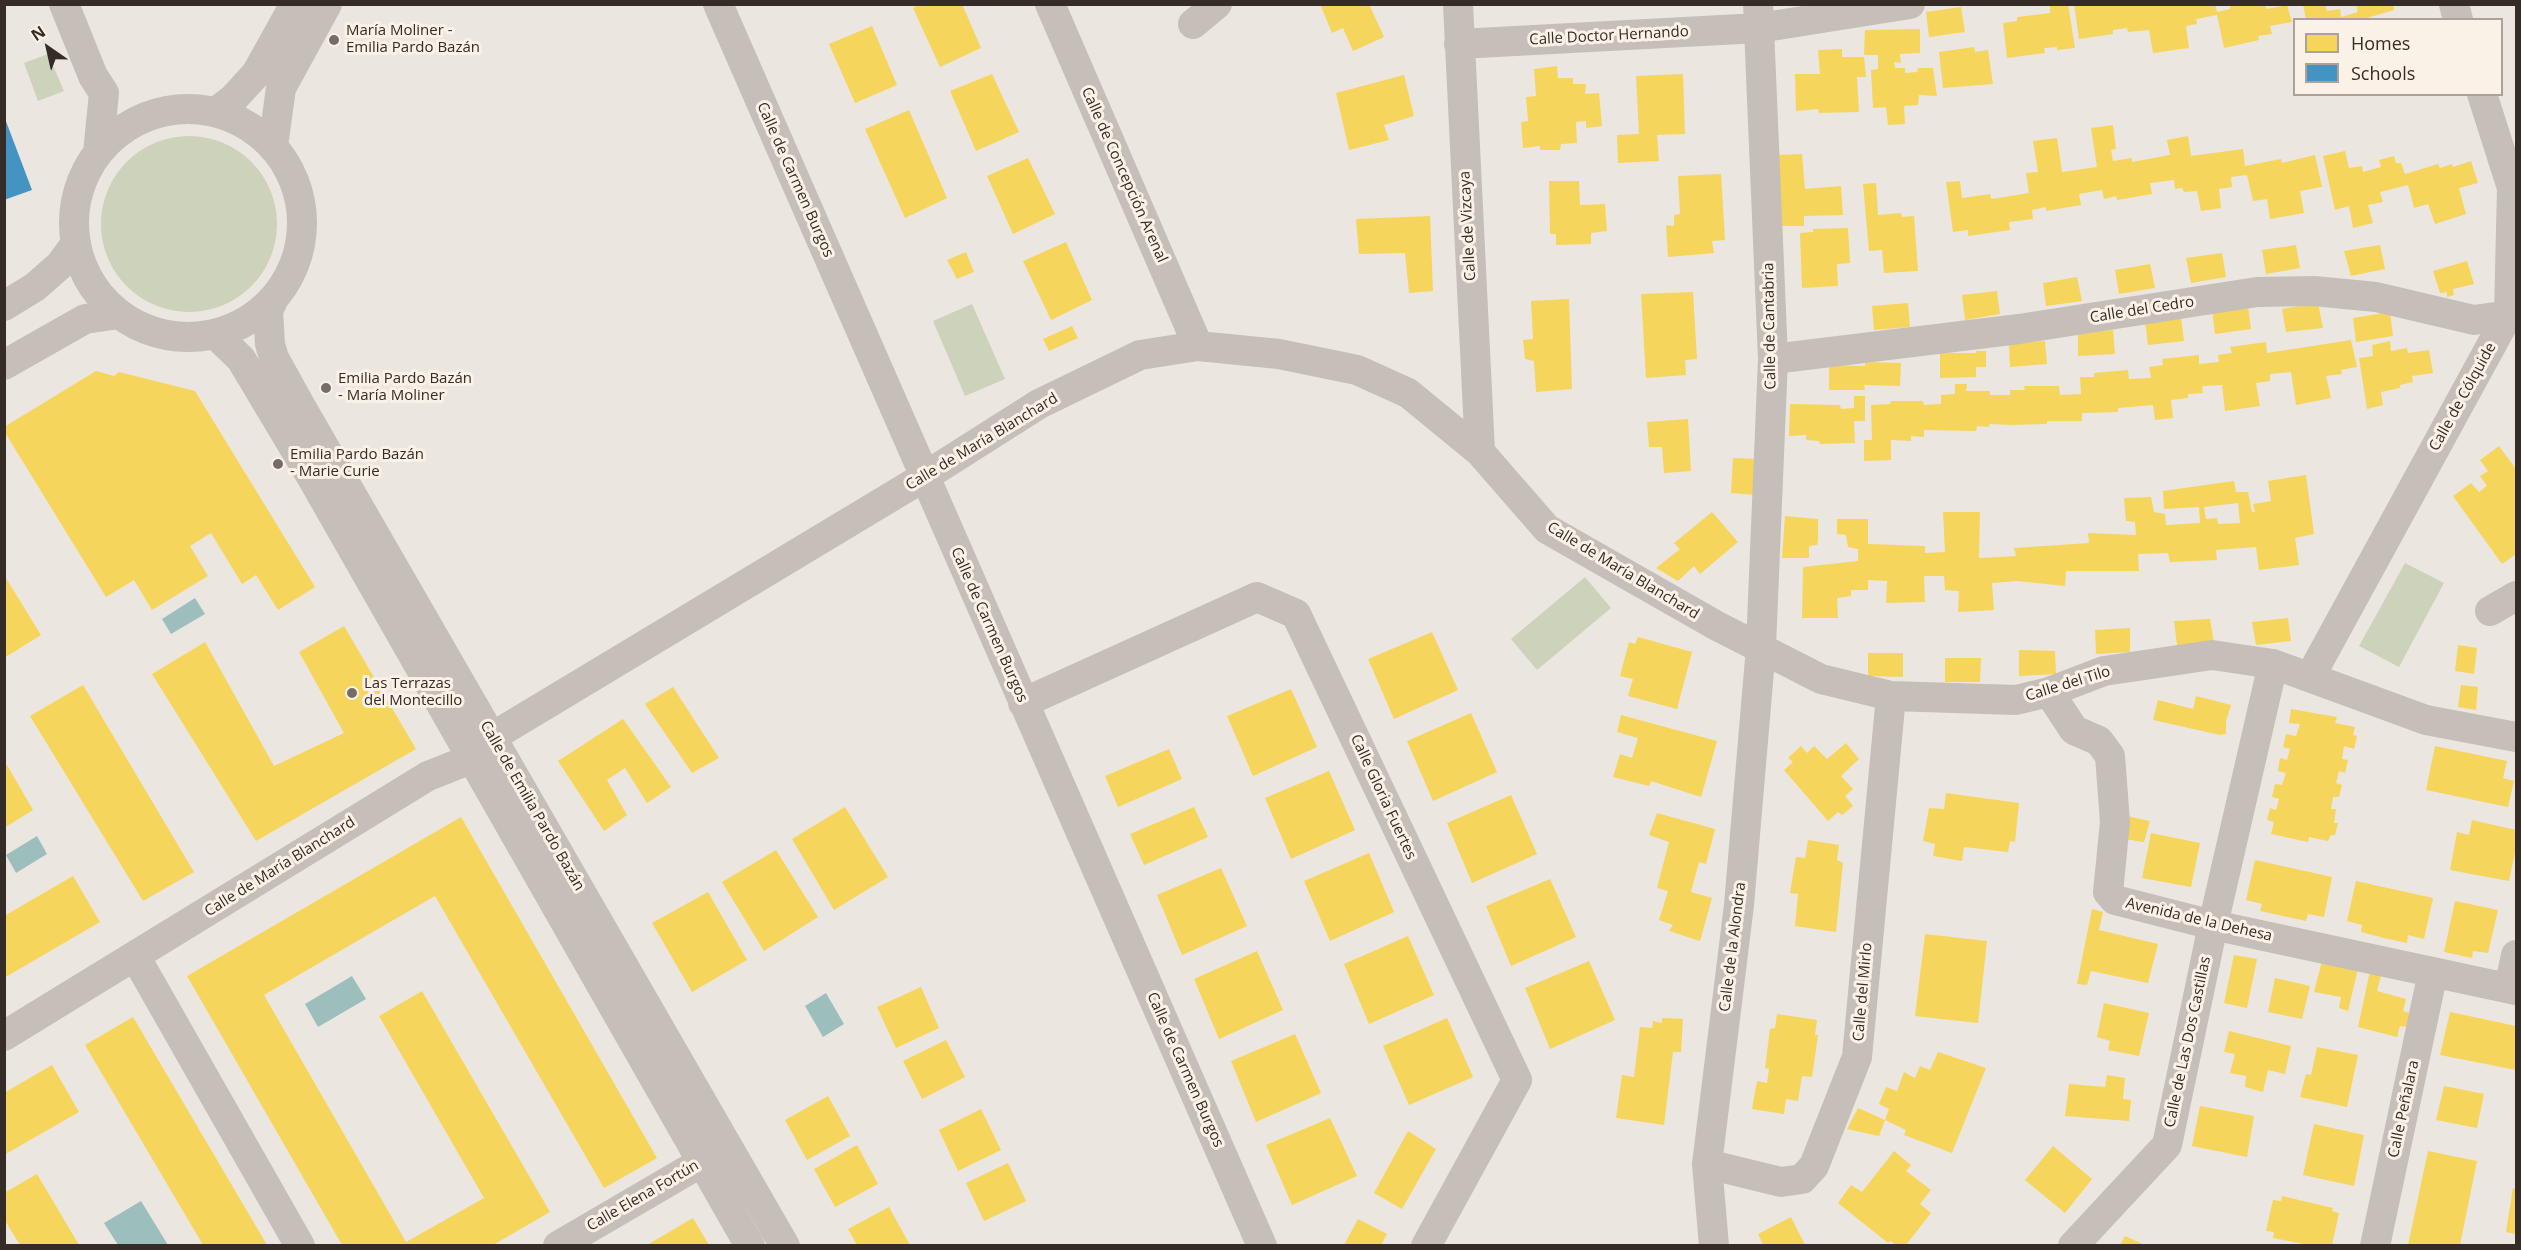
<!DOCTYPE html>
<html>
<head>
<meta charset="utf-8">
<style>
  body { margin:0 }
  #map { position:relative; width:2521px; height:1250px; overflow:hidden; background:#ece6e0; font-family:"Open Sans",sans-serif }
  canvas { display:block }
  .frame { position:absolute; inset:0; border:6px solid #362c27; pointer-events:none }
  .legend { position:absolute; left:2293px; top:18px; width:210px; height:78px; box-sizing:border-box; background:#faf1e7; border:2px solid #aca29a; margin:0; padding:8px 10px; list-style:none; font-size:18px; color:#362c27 }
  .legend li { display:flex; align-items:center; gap:12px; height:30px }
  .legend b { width:30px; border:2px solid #aca29a }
  .north { position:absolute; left:18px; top:18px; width:60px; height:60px; -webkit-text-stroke:4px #faf1e7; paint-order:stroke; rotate:326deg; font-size:16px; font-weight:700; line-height:24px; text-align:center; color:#362c27 }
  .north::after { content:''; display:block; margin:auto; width:21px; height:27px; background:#362c27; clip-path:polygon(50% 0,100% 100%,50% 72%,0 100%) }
</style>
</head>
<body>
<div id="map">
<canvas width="2521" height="1250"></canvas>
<div class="frame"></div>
<ul class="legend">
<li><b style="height:16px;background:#f6d55c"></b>Homes</li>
<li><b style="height:16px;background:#4393c3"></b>Schools</li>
</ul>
<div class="north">N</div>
</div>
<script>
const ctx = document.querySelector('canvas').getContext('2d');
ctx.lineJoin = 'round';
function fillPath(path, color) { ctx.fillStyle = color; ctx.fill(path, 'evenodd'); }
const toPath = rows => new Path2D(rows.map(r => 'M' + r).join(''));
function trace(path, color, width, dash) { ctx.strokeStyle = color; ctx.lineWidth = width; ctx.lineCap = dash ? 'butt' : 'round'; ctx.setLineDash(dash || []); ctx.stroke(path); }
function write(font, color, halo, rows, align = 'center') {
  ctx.font = font + ' "Open Sans",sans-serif'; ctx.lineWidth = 6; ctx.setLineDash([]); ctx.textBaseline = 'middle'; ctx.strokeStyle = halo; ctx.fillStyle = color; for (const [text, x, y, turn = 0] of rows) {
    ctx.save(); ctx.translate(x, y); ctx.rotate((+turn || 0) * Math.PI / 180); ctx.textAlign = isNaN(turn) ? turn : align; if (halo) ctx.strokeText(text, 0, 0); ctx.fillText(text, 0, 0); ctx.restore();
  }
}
fillPath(toPath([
  [48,54,64,91,38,101,24,63],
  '101 224a88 88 0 1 1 176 0a88 88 0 1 1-176 0Z',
  [972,304,1005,379,965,396,933,321],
  [2405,563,2444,583,2399,667,2359,646],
  [1585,577,1611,608,1537,670,1511,639]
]), '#cdd2ba');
fillPath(toPath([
  [195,598,205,614,171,634,162,619],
  [37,836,47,854,16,873,6,855],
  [352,976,366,999,318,1027,305,1004],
  [826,993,844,1024,823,1037,805,1006],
  [141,1201,168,1245,118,1245,104,1223]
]), '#9cbfbe');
fillPath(toPath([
  [921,4,962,4,981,48,940,67,913,8],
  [1320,4,1369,4,1384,37,1353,51,1343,28,1332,33],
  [2068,4,2075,48,2057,50,2057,47,2044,48,2045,53,2007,58,2003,23,2017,21,2017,17,2050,13,2050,5],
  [2074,4,2215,4,2217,12,2230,9,2230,6,2237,4,2265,4,2266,9,2287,5,2292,22,2270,26,2272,34,2258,36,2259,40,2224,48,2217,15,2196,19,2197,24,2186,26,2189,48,2153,53,2149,30,2128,32,2127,28,2113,30,2113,34,2079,39],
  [2303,4,2325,4,2327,11,2340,9,2341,17,2358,12,2356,4,2393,4,2394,10,2360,20,2306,20],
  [1961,7,1965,32,1929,37,1926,12],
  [872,26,897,85,855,103,829,44],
  [1920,29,1920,53,1900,54,1901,63,1894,62,1895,68,1905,68,1905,73,1917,72,1918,68,1933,68,1937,96,1919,95,1918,105,1904,106,1905,124,1888,125,1886,107,1873,108,1871,70,1878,69,1878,55,1864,55,1865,30],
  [1974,47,1975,52,1988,50,1993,84,1943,88,1939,52],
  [1842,49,1842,57,1864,57,1866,77,1857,77,1859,112,1819,113,1818,109,1796,111,1795,74,1820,74,1818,50],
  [1557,66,1558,78,1573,78,1573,84,1586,84,1585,94,1599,93,1602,126,1586,128,1586,121,1576,122,1577,143,1561,144,1560,150,1540,150,1540,146,1523,148,1521,122,1528,121,1526,97,1536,96,1534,69],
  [992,74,1019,132,976,151,950,91],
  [1683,74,1685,134,1657,135,1659,161,1618,163,1617,135,1639,134,1636,76],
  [1404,75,1414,116,1384,125,1389,140,1349,150,1336,93],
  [909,110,947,198,905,218,865,129],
  [2113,125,2116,149,2111,150,2113,161,2132,158,2132,162,2170,155,2167,140,2188,136,2191,156,2243,149,2245,166,2281,159,2282,163,2315,155,2322,187,2300,191,2304,213,2270,219,2267,199,2253,201,2247,175,2231,177,2232,187,2219,189,2221,208,2201,211,2197,191,2184,192,2182,188,2175,189,2174,180,2150,183,2152,194,2117,200,2116,196,2104,199,2102,190,2079,194,2081,205,2046,211,2046,207,2032,210,2033,219,2009,222,2010,230,1968,236,1968,230,1953,232,1946,182,1960,181,1962,198,1990,194,1991,199,2029,193,2026,173,2038,172,2033,141,2057,138,2062,172,2097,167,2091,128],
  [2345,151,2349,168,2362,166,2363,172,2381,167,2379,160,2394,156,2396,163,2401,163,2405,174,2438,164,2440,168,2452,164,2453,167,2471,161,2478,183,2459,188,2466,214,2435,224,2428,204,2414,208,2408,185,2380,192,2383,202,2368,205,2373,223,2353,228,2349,206,2335,210,2323,156],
  [1802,154,1805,189,1841,186,1843,215,1804,216,1804,226,1781,226,1777,155],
  [1028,158,1055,214,1013,234,987,176],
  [1721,174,1725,240,1712,241,1714,253,1668,257,1666,225,1674,226,1674,215,1680,214,1678,176],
  [1549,181,1579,181,1580,205,1605,204,1607,231,1591,233,1591,244,1556,245,1556,234,1550,234],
  [1876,183,1878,215,1901,213,1902,217,1914,216,1918,271,1884,273,1882,250,1869,251,1863,184],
  [1430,216,1433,291,1409,293,1405,253,1359,254,1356,219],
  [1848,228,1850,263,1837,264,1838,286,1802,288,1800,233,1813,232,1813,229],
  [1066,242,1092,300,1051,320,1023,261],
  [2296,245,2300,268,2266,274,2262,250],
  [2380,245,2385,269,2351,276,2344,251],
  [966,252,974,272,957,279,947,260],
  [2222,253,2226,277,2191,283,2186,258],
  [2467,261,2474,284,2453,289,2454,295,2447,297,2447,292,2440,293,2433,271],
  [2150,264,2155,288,2119,294,2115,270],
  [2077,277,2082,301,2046,306,2043,283],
  [1997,291,2000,314,1965,320,1962,295],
  [1693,292,1697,359,1685,360,1686,375,1646,378,1641,294],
  [1569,299,1572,389,1536,392,1534,361,1525,359,1523,340,1533,339,1531,301],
  [1908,303,1910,327,1874,330,1872,306],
  [2318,303,2323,328,2286,332,2282,309],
  [2248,306,2251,329,2215,334,2212,310],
  [2390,312,2393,336,2356,342,2353,318],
  [2181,317,2184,341,2148,345,2145,321],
  [1072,326,1078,338,1049,351,1043,339],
  [2113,330,2115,354,2078,356,2078,332],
  [2351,340,2357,367,2341,370,2342,374,2326,376,2331,398,2296,405,2291,372,2270,374,2270,381,2256,383,2260,406,2225,411,2222,385,2202,386,2203,393,2188,394,2188,398,2171,400,2173,418,2155,420,2153,405,2118,408,2118,412,2082,413,2082,421,2047,421,2047,424,2011,425,1990,424,1988,427,1977,426,1976,431,1924,430,1924,437,1911,436,1911,441,1891,440,1891,460,1864,461,1864,440,1872,440,1871,405,1890,404,1891,401,1923,401,1924,405,1941,404,1941,395,1955,394,1955,384,1967,384,1966,391,1990,391,1990,395,2010,395,2010,390,2025,390,2024,386,2059,386,2060,395,2081,394,2080,377,2094,377,2094,373,2128,370,2129,379,2151,378,2149,367,2163,365,2162,359,2199,355,2199,364,2219,362,2218,355,2232,353,2230,347,2266,342,2267,353],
  [2045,341,2047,364,2010,367,2009,343],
  [2390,341,2391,351,2407,348,2408,353,2429,350,2433,373,2412,376,2413,382,2400,385,2400,388,2381,392,2383,405,2367,409,2359,358,2373,356,2372,345],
  [1976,351,1986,351,1986,367,1976,367,1976,377,1940,378,1940,353,1976,353],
  [1865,362,1901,363,1900,386,1864,385,1865,390,1829,390,1829,365,1865,366],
  [96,371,114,376,119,372,195,391,315,587,278,610,256,575,242,584,211,533,190,546,208,576,152,610,134,580,106,597,4,431,4,427],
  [1854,396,1865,396,1865,421,1854,421,1855,443,1820,444,1819,441,1806,440,1806,435,1789,436,1790,404,1840,405,1841,409,1854,408],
  [1688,419,1691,471,1664,473,1662,447,1649,447,1647,422],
  [2499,446,2516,469,2516,554,2502,564,2453,496,2471,483,2479,492,2487,486,2480,476,2488,471,2480,460],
  [1733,458,1759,459,1756,495,1731,493],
  [2306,475,2314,534,2295,538,2299,565,2259,570,2256,547,2216,550,2217,560,2170,562,2168,553,2138,554,2139,571,2066,571,2065,586,2017,581,1992,583,1994,610,1958,612,1959,591,1945,590,1944,576,1924,576,1925,602,1886,603,1887,581,1868,580,1868,590,1851,590,1851,596,1837,598,1838,618,1802,618,1803,567,1858,561,1858,549,1848,547,1846,535,1837,534,1837,519,1868,519,1868,544,1925,546,1925,553,1945,552,1943,512,1980,512,1979,558,2016,556,2014,548,2089,543,2088,533,2136,535,2135,522,2126,521,2124,498,2151,497,2154,512,2165,514,2166,525,2200,523,2199,507,2164,509,2163,491,2234,481,2236,492,2248,492,2252,512,2255,512,2253,504,2271,501,2268,481],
  [2238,503,2240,523,2218,524,2217,518,2206,519,2204,507],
  [1712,512,1738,542,1700,574,1694,566,1678,581,1656,568,1680,549,1674,543],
  [1785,516,1818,519,1818,541,1817,545,1809,546,1809,558,1782,558],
  [4,575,41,635,4,658],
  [2288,618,2291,641,2256,645,2252,622],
  [2210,619,2214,643,2177,645,2174,621],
  [344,626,416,749,256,841,152,674,205,642,274,766,344,733,299,652],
  [2130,628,2130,652,2096,654,2095,630],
  [1432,632,1458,690,1394,719,1368,659],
  [1638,637,1692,652,1677,709,1628,696,1633,679,1620,676,1629,642,1635,644],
  [2458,645,2477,648,2474,674,2455,671],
  [2019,650,2055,651,2056,674,2019,676],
  [1868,653,1903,653,1903,677,1868,676],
  [1945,658,1981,658,1980,682,1945,682],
  [83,685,194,872,143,901,30,716],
  [2461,685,2478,687,2476,710,2458,707],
  [673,687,719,758,692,773,645,704],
  [1291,689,1317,747,1253,776,1227,716],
  [2196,696,2231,705,2226,721,2226,734,2220,735,2153,720,2158,700,2193,709],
  [2291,709,2337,717,2335,723,2355,727,2353,735,2357,736,2354,749,2344,746,2342,759,2348,760,2345,773,2339,771,2336,783,2342,785,2339,797,2333,797,2331,809,2336,809,2334,823,2338,823,2335,835,2331,835,2328,841,2309,837,2308,842,2271,834,2274,822,2267,820,2270,808,2276,810,2279,799,2272,797,2275,784,2282,785,2286,773,2278,771,2280,758,2287,760,2290,749,2283,747,2286,734,2296,736,2300,724,2289,723],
  [1471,713,1497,772,1433,801,1407,741],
  [1621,715,1717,741,1701,797,1651,781,1649,786,1613,777,1620,754,1632,758,1638,738,1617,732],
  [623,719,671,787,647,803,625,768,607,780,627,815,604,831,558,761],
  [1846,743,1859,759,1841,776,1853,789,1845,796,1853,806,1842,815,1838,812,1828,821,1784,770,1793,762,1788,758,1801,746,1807,753,1814,746,1827,759],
  [2435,746,2507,761,2503,778,2514,781,2508,807,2426,790],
  [1169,749,1182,779,1118,807,1105,776],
  [7,765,33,810,4,828,4,767],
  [1329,771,1355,830,1291,859,1265,798],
  [1946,793,2019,803,2015,842,2010,841,2008,852,1964,847,1962,861,1933,856,1935,844,1923,841,1929,808,1944,809],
  [1511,795,1537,854,1472,883,1447,823],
  [845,807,888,877,834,910,792,839],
  [1194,807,1208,837,1144,865,1130,834],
  [1657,813,1715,829,1706,864,1699,862,1691,892,1712,898,1700,941,1669,931,1673,925,1659,920,1668,891,1657,888,1669,842,1649,835],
  [2127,816,2150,821,2144,842,2124,839],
  [461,817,657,1158,604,1188,435,896,264,995,406,1242,484,1198,379,1016,422,991,550,1212,493,1245,342,1245,187,976],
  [2472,820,2516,830,2516,848,2509,881,2450,870,2457,832,2469,835],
  [2151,833,2200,843,2191,887,2142,878],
  [1808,840,1839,845,1837,860,1843,863,1836,932,1795,926,1798,894,1790,893,1796,857,1805,858],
  [776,850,818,917,764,951,722,882],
  [1369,853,1394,912,1330,941,1304,881],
  [2255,860,2332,877,2324,917,2308,914,2306,921,2260,911,2262,904,2246,900],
  [1221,868,1247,926,1182,955,1157,895],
  [73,876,100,922,4,978,4,916],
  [1550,879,1576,937,1511,966,1486,906],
  [2356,881,2433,898,2424,939,2408,935,2407,943,2384,938,2361,932,2362,925,2347,921],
  [708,892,747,960,692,992,652,923],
  [2455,901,2498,910,2488,953,2473,951,2472,958,2444,952],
  [2092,909,2103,912,2099,930,2158,944,2148,983,2091,971,2087,985,2077,984],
  [1925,934,1987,941,1978,1023,1915,1016],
  [1408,936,1434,995,1369,1024,1344,964],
  [1257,951,1283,1010,1219,1039,1194,979],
  [2234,955,2257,959,2247,1008,2224,1003],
  [1589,961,1615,1020,1550,1049,1525,988],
  [2322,961,2358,969,2348,1011,2339,1008,2341,997,2314,992],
  [2370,971,2381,975,2377,991,2406,999,2403,1011,2410,1013,2407,1027,2400,1026,2397,1037,2358,1027],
  [2275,978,2310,986,2302,1019,2268,1012],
  [921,987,939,1028,896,1048,877,1007],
  [2104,1003,2149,1013,2139,1056,2108,1050,2110,1041,2097,1037],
  [2450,1012,2516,1026,2516,1070,2440,1055],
  [1777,1014,1817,1020,1815,1035,1818,1035,1812,1077,1802,1076,1798,1101,1786,1099,1784,1114,1752,1109,1757,1081,1767,1083,1769,1069,1765,1068,1770,1029,1775,1028],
  [133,1017,267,1245,203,1245,85,1045],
  [1447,1018,1473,1077,1409,1105,1383,1046],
  [1662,1018,1683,1019,1681,1052,1673,1052,1664,1125,1616,1118,1622,1075,1634,1077,1640,1027,1652,1028,1653,1021,1662,1023],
  [2229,1031,2291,1046,2285,1074,2268,1070,2263,1092,2245,1087,2246,1076,2230,1073,2235,1054,2224,1052],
  [1295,1034,1321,1093,1256,1122,1231,1061],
  [946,1040,965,1077,922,1099,903,1061],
  [2317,1047,2358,1055,2347,1107,2300,1097,2306,1074,2311,1075],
  [1938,1052,1986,1068,1952,1153,1904,1135,1906,1130,1885,1120,1879,1136,1847,1129,1858,1108,1885,1120,1889,1109,1879,1104,1886,1087,1897,1091,1904,1072,1915,1078,1920,1066,1930,1070],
  [52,1065,79,1112,4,1155,4,1093],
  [2107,1075,2125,1078,2123,1099,2131,1100,2129,1121,2065,1116,2069,1084,2105,1087],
  [2444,1086,2484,1094,2477,1128,2436,1120],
  [828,1096,850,1136,807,1160,785,1120],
  [2200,1106,2254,1116,2247,1157,2192,1146],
  [981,1109,1001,1150,958,1171,939,1130],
  [1330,1118,1357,1176,1292,1205,1266,1145],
  [2314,1124,2364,1135,2354,1186,2303,1175],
  [1408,1131,1436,1149,1402,1209,1374,1193],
  [857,1145,878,1184,835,1207,814,1169],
  [2053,1146,2092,1179,2065,1213,2025,1180],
  [1894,1151,1911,1165,1906,1171,1931,1190,1920,1204,1931,1213,1906,1245,1896,1245,1890,1241,1888,1243,1838,1203,1851,1185,1862,1192],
  [2428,1151,2477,1161,2460,1245,2408,1245],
  [1008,1163,1026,1201,984,1221,966,1183],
  [37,1174,79,1245,20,1245,4,1219,4,1193],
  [2513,1188,2516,1189,2516,1234,2506,1232],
  [2282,1196,2333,1208,2332,1211,2339,1213,2332,1245,2309,1245,2273,1238,2274,1232,2266,1231,2273,1200,2281,1201],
  [889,1207,910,1245,857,1245,848,1229],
  [1791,1217,1805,1245,1763,1245,1758,1234],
  [693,1218,709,1245,647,1245],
  [1358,1219,1387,1234,1381,1245,1344,1245],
  [2125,1236,2145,1245,2120,1245]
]), '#f6d55c');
fillPath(toPath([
  [4,116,32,190,4,200]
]), '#4393c3');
trace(toPath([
  [64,4,93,76,104,93,98,153],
  [718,4,1262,1246],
  [1050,4,1198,346],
  [1458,4,1480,452],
  [2454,4,2458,20],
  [1193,24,1217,4],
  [1459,44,1759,28,1910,4],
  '74 223a114 114 0 1 1 228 0a114 114 0 1 1-228 0Z',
  [216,112,233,99,256,74,295,4],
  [273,146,281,88,327,4],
  [274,298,268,311,270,344,274,358,300,405,785,1246],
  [4,306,35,287,60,265,76,243],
  [215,334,241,359,311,476,750,1246],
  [1773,359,2019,329,2257,292,2314,291,2376,297,2474,320,2516,314],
  [4,365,85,319,119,314],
  [2490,611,2516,596],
  [2310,677,2509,313,2512,188,2482,94],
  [2049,692,2074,730,2099,741,2110,756,2115,822,2108,892,2115,900,2213,925,2516,990],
  [1023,703,1257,597,1296,614,1517,1080,1426,1246],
  [492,737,924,477,1039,404,1140,355,1198,346,1279,354,1357,370,1408,393,1480,452,1547,529,1717,626,1821,679,1891,696,2016,700,2049,692,2104,671,2212,655,2273,664,2426,720,2516,737],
  [135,956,300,1246],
  [2509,988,2516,955],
  [4,1036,428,776,471,759,488,765],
  [1707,1164,1781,1182,1802,1179,1814,1166,1857,1057,1891,696],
  [558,1246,719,1152],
  [1714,1246,1707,1164,1739,905,1761,647,1773,359,1758,4],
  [2073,1246,2167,1145,2213,925,2273,664],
  [2375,1246,2433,972]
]), '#c5beb9', 30);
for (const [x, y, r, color] of [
  [334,40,6,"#766d68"],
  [326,388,6,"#766d68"],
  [278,464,6,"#766d68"],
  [352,693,6,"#766d68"]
]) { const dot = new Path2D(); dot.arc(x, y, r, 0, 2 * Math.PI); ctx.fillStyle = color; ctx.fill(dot); trace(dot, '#faf1e7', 2); }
write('15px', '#362c27', '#faf1e7', [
  ["María Moliner -",346,31],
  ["Emilia Pardo Bazán",346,48],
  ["Emilia Pardo Bazán",338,379],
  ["- María Moliner",338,396],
  ["Emilia Pardo Bazán",290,455],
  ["- Marie Curie",290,472],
  ["Las Terrazas",364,684],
  ["del Montecillo",364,701]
], 'left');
write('15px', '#362c27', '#faf1e7', [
  ["Calle Doctor Hernando",1609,36,-3],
  ["Calle de Concepción Arenal",1124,175,66],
  ["Calle de Carmen Burgos",795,180,66],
  ["Calle de Vizcaya",1468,226,-93],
  ["Calle del Cedro",2142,310,-9],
  ["Calle de Cantabria",1770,326,-91],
  ["Calle de Cólquide",2463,397,-61],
  ["Calle de María Blanchard",982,442,-31],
  ["Calle de María Blanchard",1623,571,31],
  ["Calle de Carmen Burgos",989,625,66],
  ["Calle del Tilo",2068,684,-17],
  ["Calle Gloria Fuertes",1383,797,65],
  ["Calle de Emilia Pardo Bazán",532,806,60],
  ["Calle de María Blanchard",280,867,-32],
  ["Avenida de la Dehesa",2199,920,13],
  ["Calle de la Alondra",1733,947,-83],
  ["Calle del Mirlo",1863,992,-85],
  ["Calle de Las Dos Castillas",2188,1042,-78],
  ["Calle de Carmen Burgos",1185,1070,66],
  ["Calle Peñalara",2404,1109,-78],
  ["Calle Elena Fortún",643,1196,-30]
]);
</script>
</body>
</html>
